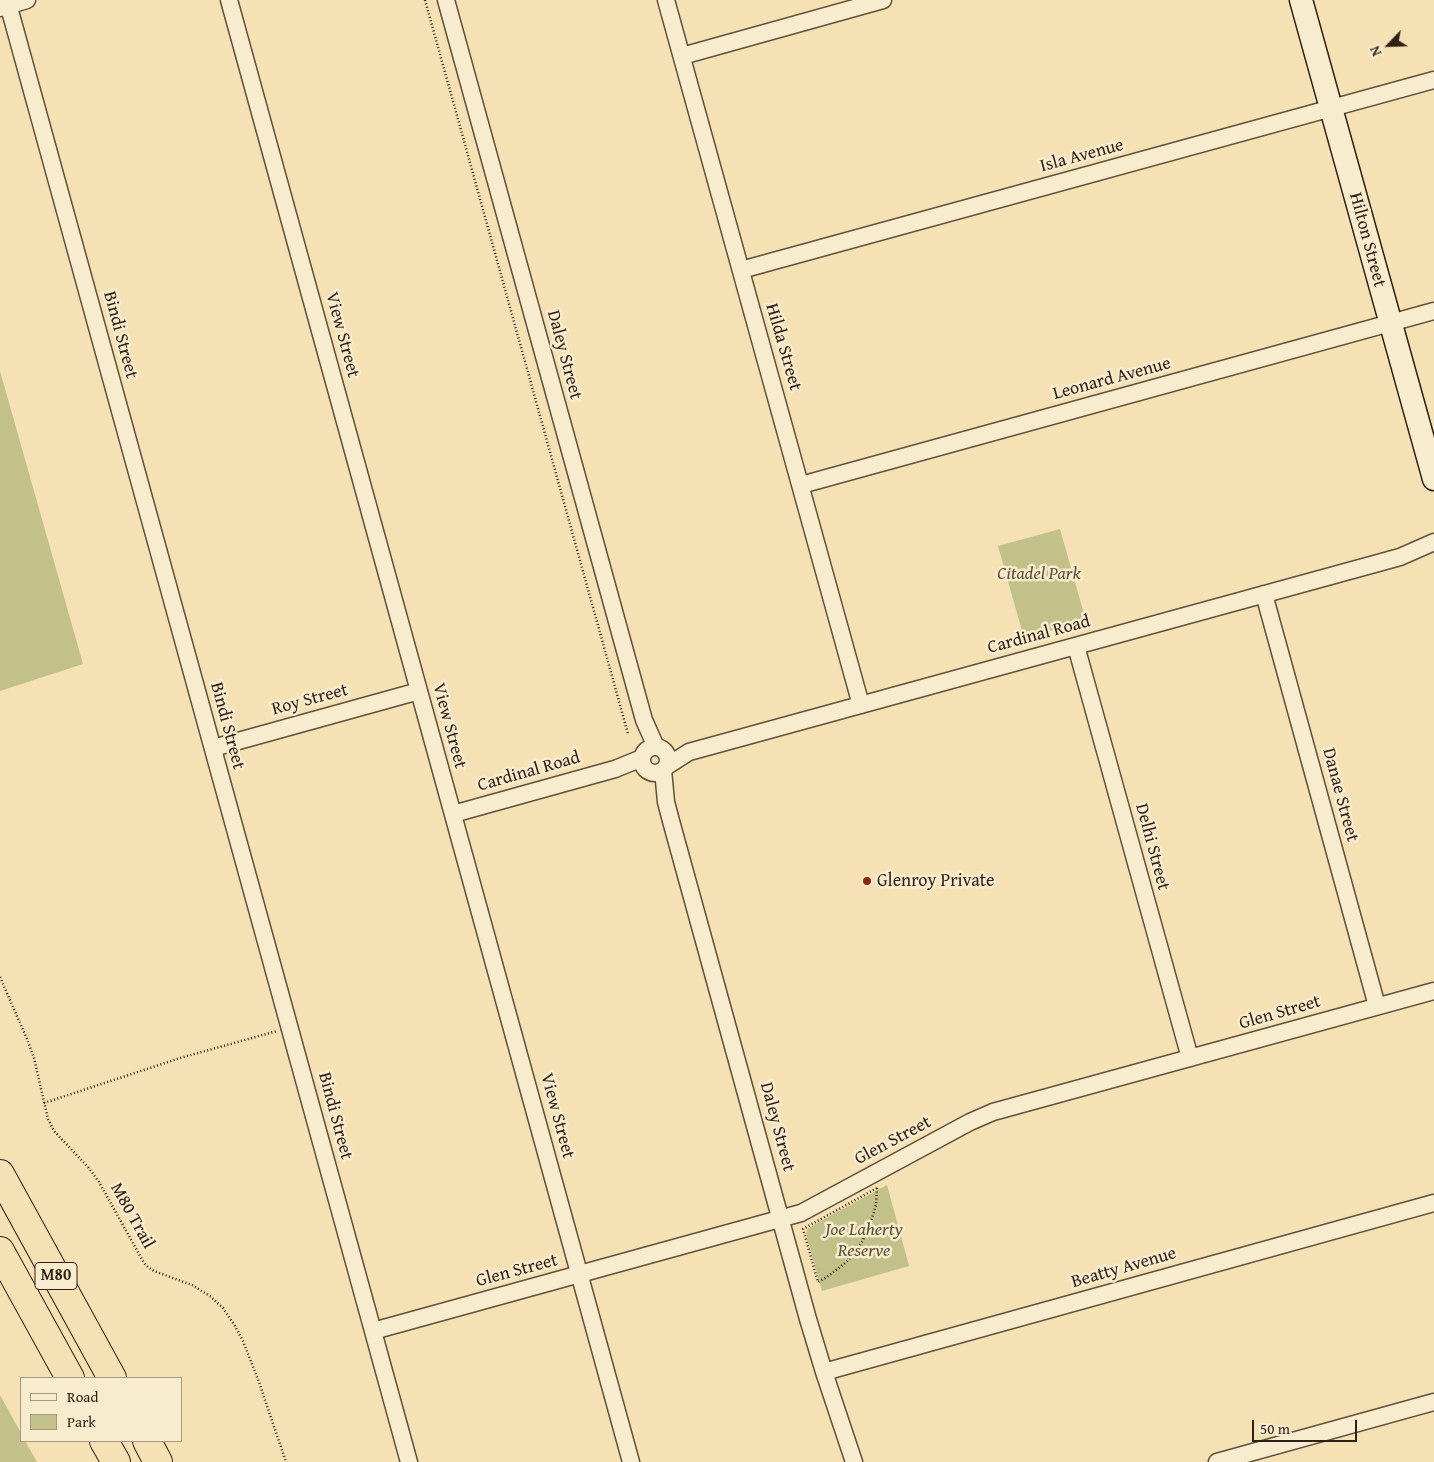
<!DOCTYPE html>
<html>
<head>
<meta charset="utf-8">
<style>
  body { margin:0 }
  #map { position:relative; width:1434px; height:1462px; overflow:hidden; background:#f5e1b3; font-family:"Gentium Book Plus",serif }
  canvas { display:block }
  .legend { position:absolute; left:20px; top:1377px; width:162px; height:65px; box-sizing:border-box; background:#f8ecce; border:1px solid #a89a84; margin:0; padding:6px 9px; list-style:none; font-size:15px; color:#2f1f14 }
  .legend li { display:flex; align-items:center; gap:10px; height:25px }
  .legend b { width:25px; border:1px solid #a89a84 }
  .north { position:absolute; left:1364px; top:20px; width:50px; height:50px; -webkit-text-stroke:4px #f8ecce; paint-order:stroke; rotate:246deg; font-size:14px; font-weight:700; line-height:20px; text-align:center; color:#2f1f14 }
  .north::after { content:''; display:block; margin:auto; width:18px; height:22px; background:#2f1f14; clip-path:polygon(50% 0,100% 100%,50% 72%,0 100%) }
  .scale { position:absolute; left:1252px; top:1420px; width:105px; height:22px; box-sizing:border-box; border:2px solid #2f1f14; border-top:0; padding-left:6px; font-size:15px; line-height:18px; white-space:nowrap; color:#2f1f14; -webkit-text-stroke:4px #f8ecce; paint-order:stroke }
</style>
</head>
<body>
<div id="map">
<canvas width="1434" height="1462"></canvas>
<ul class="legend">
<li><b style="height:6px;background:#f8ecce"></b>Road</li>
<li><b style="height:14px;background:#c1c189"></b>Park</li>
</ul>
<div class="north">N</div>
<div class="scale">50 m</div>
</div>
<script>
const ctx = document.querySelector('canvas').getContext('2d');
ctx.lineJoin = 'round';
function fillPath(path, color) { ctx.fillStyle = color; ctx.fill(path, 'evenodd'); }
const toPath = rows => new Path2D(rows.map(r => 'M' + r).join(''));
function trace(path, color, width, dash) { ctx.strokeStyle = color; ctx.lineWidth = width; ctx.lineCap = dash ? 'butt' : 'round'; ctx.setLineDash(dash || []); ctx.stroke(path); }
function write(font, color, halo, rows, align = 'center') {
  ctx.font = font + ' "Gentium Book Plus",serif'; ctx.lineWidth = 5; ctx.setLineDash([]); ctx.textBaseline = 'middle'; ctx.strokeStyle = halo; ctx.fillStyle = color; for (const [text, x, y, turn = 0] of rows) {
    ctx.save(); ctx.translate(x, y); ctx.rotate((+turn || 0) * Math.PI / 180); ctx.textAlign = isNaN(turn) ? turn : align; if (halo) ctx.strokeText(text, 0, 0); ctx.fillText(text, 0, 0); ctx.restore();
  }
}
fillPath(toPath([
  [0,371,83,664,0,691],
  [1060,529,1086,621,1024,638,998,546],
  [887,1185,909,1266,822,1291,806,1235,808,1228],
  [0,1395,21,1433,21,1441,25,1441,37,1462,0,1462]
]), '#c1c189');
const street = toPath([
  [7,0,409,1462],
  [229,0,631,1462],
  [446,0,644,720,656,747],
  [666,0,861,705],
  [0,8,27,0],
  [682,56,883,0],
  [741,270,1434,80],
  [801,485,1434,311],
  [1264,594,1377,1006],
  [1076,646,1190,1058],
  '642 760a13 13 0 1 1 26 0a13 13 0 1 1-26 0Z',
  [213,748,419,691],
  [667,766,689,752,1400,557,1434,542],
  [663,770,666,802,671,821,808,1319,824,1372,854,1462],
  [453,814,615,769,642,758],
  [373,1331,801,1213,970,1122,993,1112,1434,991],
  [824,1372,1434,1203],
  [1217,1462,1434,1402]
]);
const secondary = toPath([
  [1301,0,1434,479]
]);
const highway = toPath([
  [0,1174,112,1378],
  [0,1251,70,1378],
  [104,1441,116,1462],
  [147,1441,158,1462]
]);
trace(street, '#60503c', 19);
trace(secondary, '#2f1f14', 25);
trace(highway, '#2f1f14', 30);
trace(toPath([
  [425,0,628,734],
  [0,977,27,1039,34,1058,48,1119,54,1131,88,1167,99,1182,144,1263,148,1267,154,1271,192,1285,210,1296,223,1308,235,1326,243,1341,259,1382,286,1462],
  [44,1103,180,1058,277,1031],
  [877,1188,876,1205,871,1222,863,1240,855,1253,844,1264,827,1277,818,1282,803,1229,877,1188]
]), '#2f1f14', 2.5, [1, 2.5]);
trace(street, '#f8ecce', 16);
trace(secondary, '#f8ecce', 22);
trace(highway, '#f5e1b3', 28);
for (const [x, y, r, color] of [
  [867,881,5,"#8f2418"]
]) { const dot = new Path2D(); dot.arc(x, y, r, 0, 2 * Math.PI); ctx.fillStyle = color; ctx.fill(dot); trace(dot, '#f8ecce', 2); }
for (const [x, y, w] of [
  [56,1276,42]
]) { const box = new Path2D(); box.roundRect(x - w / 2, y - 13.5, w, 27, 4); ctx.fillStyle = '#f8ecce'; ctx.fill(box); trace(box, '#2f1f14', 1); }
write('bold 16px', '#2f1f14', null, [
  ["M80",56,1276]
]);
write('18px', '#2f1f14', '#f8ecce', [
  ["Isla Avenue",1082,156,-15],
  ["Hilton Street",1367,240,75],
  ["Bindi Street",120,335,75],
  ["View Street",342,335,75],
  ["Hilda Street",783,347,74],
  ["Daley Street",564,355,75],
  ["Leonard Avenue",1112,379,-15],
  ["Cardinal Road",1039,635,-15],
  ["Roy Street",310,700,-15],
  ["Bindi Street",227,726,75],
  ["View Street",449,726,75],
  ["Cardinal Road",529,772,-16],
  ["Danae Street",1340,795,75],
  ["Delhi Street",1152,847,75],
  ["Glen Street",1280,1013,-16],
  ["Bindi Street",335,1116,75],
  ["View Street",557,1116,75],
  ["Daley Street",777,1127,75],
  ["Glen Street",893,1141,-28],
  ["M80 Trail",132,1216,61],
  ["Beatty Avenue",1124,1268,-16],
  ["Glen Street",517,1271,-15]
]);
write('italic 18px', '#5b5037', '#f8ecce', [
  ["Citadel Park",1039,574],
  ["Joe Laherty",864,1230],
  ["Reserve",864,1251]
]);
write('18px', '#2f1f14', '#f8ecce', [
  ["Glenroy Private",877,881]
], 'left');
</script>
</body>
</html>
